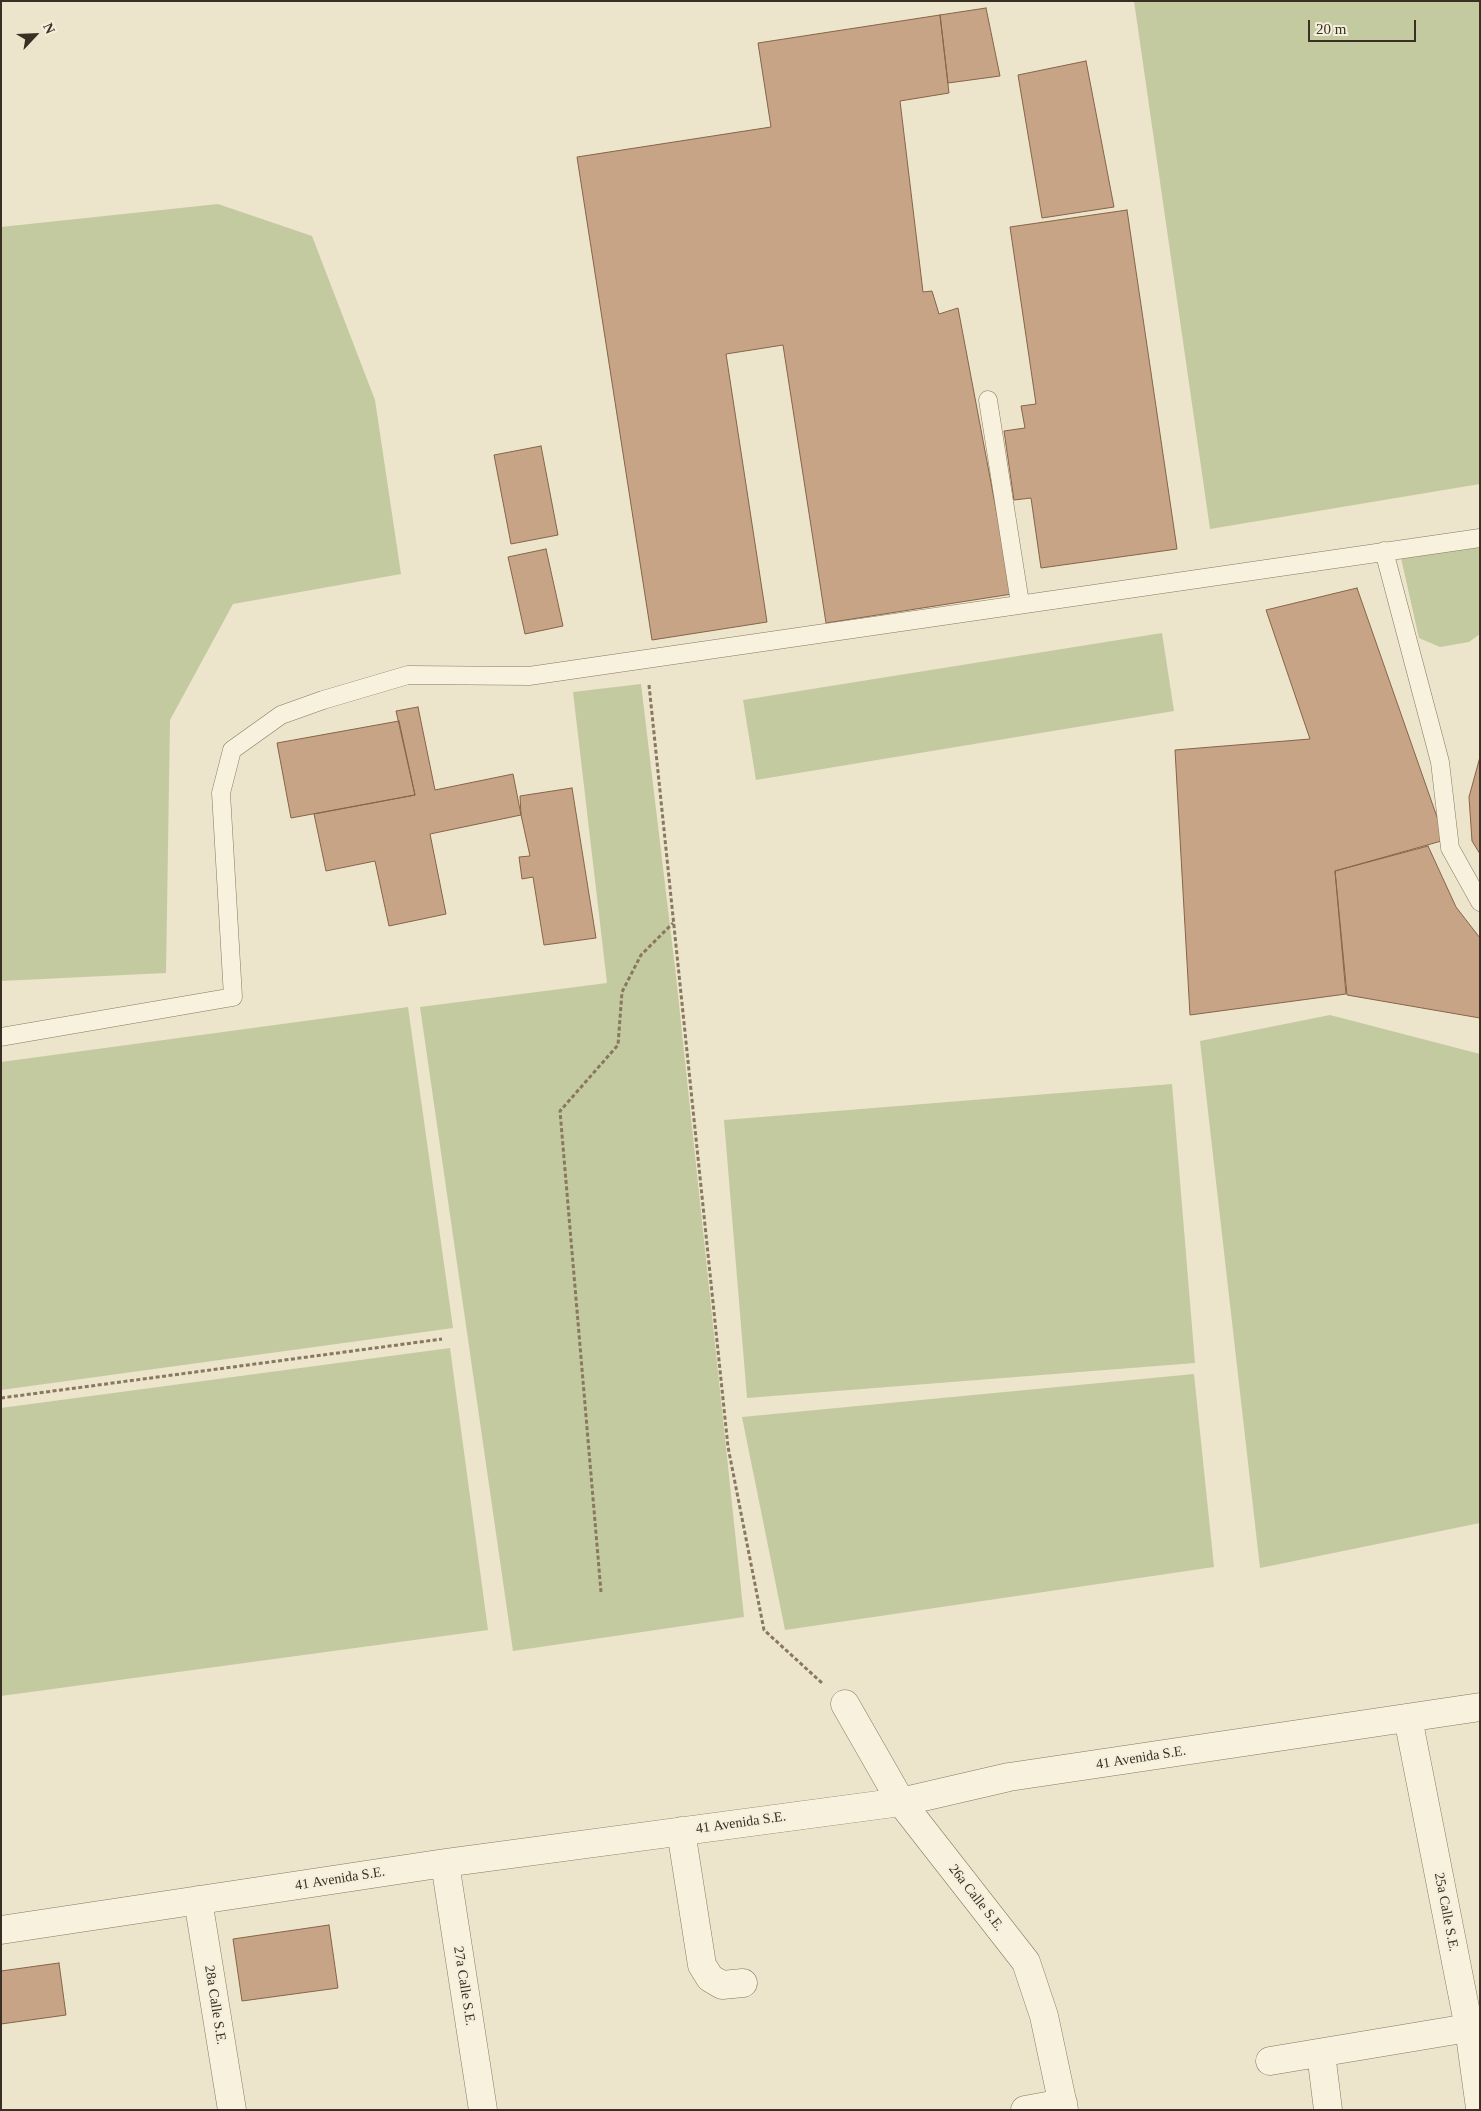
<!DOCTYPE html>
<html>
<head>
<meta charset="utf-8">
<style>
  body { margin:0 }
  #map { position:relative; width:1481px; height:2111px; overflow:hidden; background:#ece4cb; font-family:"Times New Roman",serif }
  canvas { display:block }
  .frame { position:absolute; inset:0; border:2px solid #3a2f23; pointer-events:none }
  .north { position:absolute; left:10px; top:10px; width:50px; height:50px; -webkit-text-stroke:4px #f4eedb; paint-order:stroke; rotate:65deg; font-size:14px; font-weight:700; line-height:20px; text-align:center; color:#3a2f23 }
  .north::after { content:''; display:block; margin:auto; width:18px; height:22px; background:#3a2f23; clip-path:polygon(50% 0,100% 100%,50% 72%,0 100%) }
  .scale { position:absolute; left:1308px; top:20px; width:108px; height:22px; box-sizing:border-box; border:2px solid #3a2f23; border-top:0; padding-left:6px; font-size:15px; line-height:18px; white-space:nowrap; color:#3a2f23; -webkit-text-stroke:4px #f4eedb; paint-order:stroke }
</style>
</head>
<body>
<div id="map">
<canvas width="1481" height="2111"></canvas>
<div class="frame"></div>
<div class="north">N</div>
<div class="scale">20 m</div>
</div>
<script>
const ctx = document.querySelector('canvas').getContext('2d');
ctx.lineJoin = 'round';
function fillPath(path, color) { ctx.fillStyle = color; ctx.fill(path, 'evenodd'); }
const toPath = rows => new Path2D(rows.map(r => 'M' + r).join(''));
function trace(path, color, width, dash) { ctx.strokeStyle = color; ctx.lineWidth = width; ctx.lineCap = dash ? 'butt' : 'round'; ctx.setLineDash(dash || []); ctx.stroke(path); }
function write(font, color, halo, rows, align = 'center') {
  ctx.font = font + ' "Times New Roman",serif'; ctx.lineWidth = 4; ctx.setLineDash([]); ctx.textBaseline = 'middle'; ctx.strokeStyle = halo; ctx.fillStyle = color; for (const [text, x, y, turn = 0] of rows) {
    ctx.save(); ctx.translate(x, y); ctx.rotate((+turn || 0) * Math.PI / 180); ctx.textAlign = isNaN(turn) ? turn : align; if (halo) ctx.strokeText(text, 0, 0); ctx.fillText(text, 0, 0); ctx.restore();
  }
}
fillPath(toPath([
  [1134,1,1480,1,1480,484,1210,529],
  [218,204,312,236,375,400,401,574,233,604,170,720,166,973,1,981,1,227],
  [1480,547,1480,634,1469,642,1440,647,1419,638,1401,558],
  [1162,633,1174,711,756,780,743,700],
  [641,684,676,976,744,1617,513,1651,420,1007,607,983,573,692],
  [408,1007,453,1328,1,1390,1,1062],
  [1330,1015,1480,1054,1480,1523,1260,1568,1200,1041],
  [1172,1084,1195,1363,747,1398,724,1120],
  [450,1348,488,1630,1,1696,1,1408],
  [1194,1374,1214,1567,785,1630,742,1417]
]), '#c3caa0');
const building = toPath([
  [986,8,1000,76,948,83,940,15,986,8],
  [940,15,949,93,900,101,923,292,932,291,939,314,958,308,1012,594,826,623,783,345,726,354,767,622,652,640,577,157,771,127,758,43,940,15],
  [1086,61,1114,207,1042,218,1018,75,1086,61],
  [1127,210,1177,549,1041,568,1031,498,1014,500,1004,431,1025,428,1021,406,1036,404,1010,227,1127,210],
  [541,446,558,535,511,544,494,455,541,446],
  [546,549,563,626,525,634,508,557,546,549],
  [1357,588,1445,840,1335,871,1346,994,1190,1015,1175,750,1310,739,1266,610,1357,588],
  [418,707,435,790,513,774,521,815,430,834,446,914,389,926,375,861,326,871,314,814,415,795,396,711,418,707],
  [399,721,415,795,291,818,277,743,399,721],
  [1480,757,1480,854,1472,841,1469,797,1480,757],
  [572,788,596,938,544,945,533,877,522,879,519,857,530,856,521,815,520,796,572,788],
  [1428,846,1456,907,1480,938,1480,1018,1347,995,1335,871,1428,846],
  [329,1925,338,1988,242,2001,233,1939,329,1925],
  [59,1963,66,2015,1,2024,1,1971,59,1963]
]);
fillPath(building, '#c7a485');
trace(building, '#856448', 1);
const lane = toPath([
  [988,400,1020,603],
  [1384,551,1440,762,1450,848,1480,902],
  [1,1037,233,997,221,793,232,750,281,715,323,700,408,675,529,676,1480,538]
]);
const street = toPath([
  [845,1704,901,1802,1026,1962,1044,2016,1064,2110],
  [1408,1718,1469,2028,1480,2108],
  [681,1831,702,1965,710,1978,722,1985,743,1983],
  [445,1863,483,2110],
  [198,1900,232,2110],
  [1,1930,445,1863,901,1802,1009,1777,1480,1707],
  [1321,2053,1328,2110],
  [1270,2061,1480,2026],
  [1025,2110,1063,2103]
]);
trace(lane, '#887860', 19);
trace(street, '#887860', 29);
trace(toPath([
  [649,685,728,1447,764,1630,822,1683],
  [1,1398,442,1339],
  [601,1592,560,1111,618,1045,622,992,641,955,673,923]
]), '#887860', 3, [4, 2.5]);
trace(lane, '#f7f1de', 18);
trace(street, '#f7f1de', 28);
write('14px', '#3a2f23', '#f4eedb', [
  ["41 Avenida S.E.",1141,1758,-9],
  ["41 Avenida S.E.",741,1823,-8],
  ["41 Avenida S.E.",340,1879,-9],
  ["26a Calle S.E.",976,1898,52],
  ["25a Calle S.E.",1446,1912,79],
  ["27a Calle S.E.",464,1986,81],
  ["28a Calle S.E.",215,2005,81]
]);
</script>
</body>
</html>
